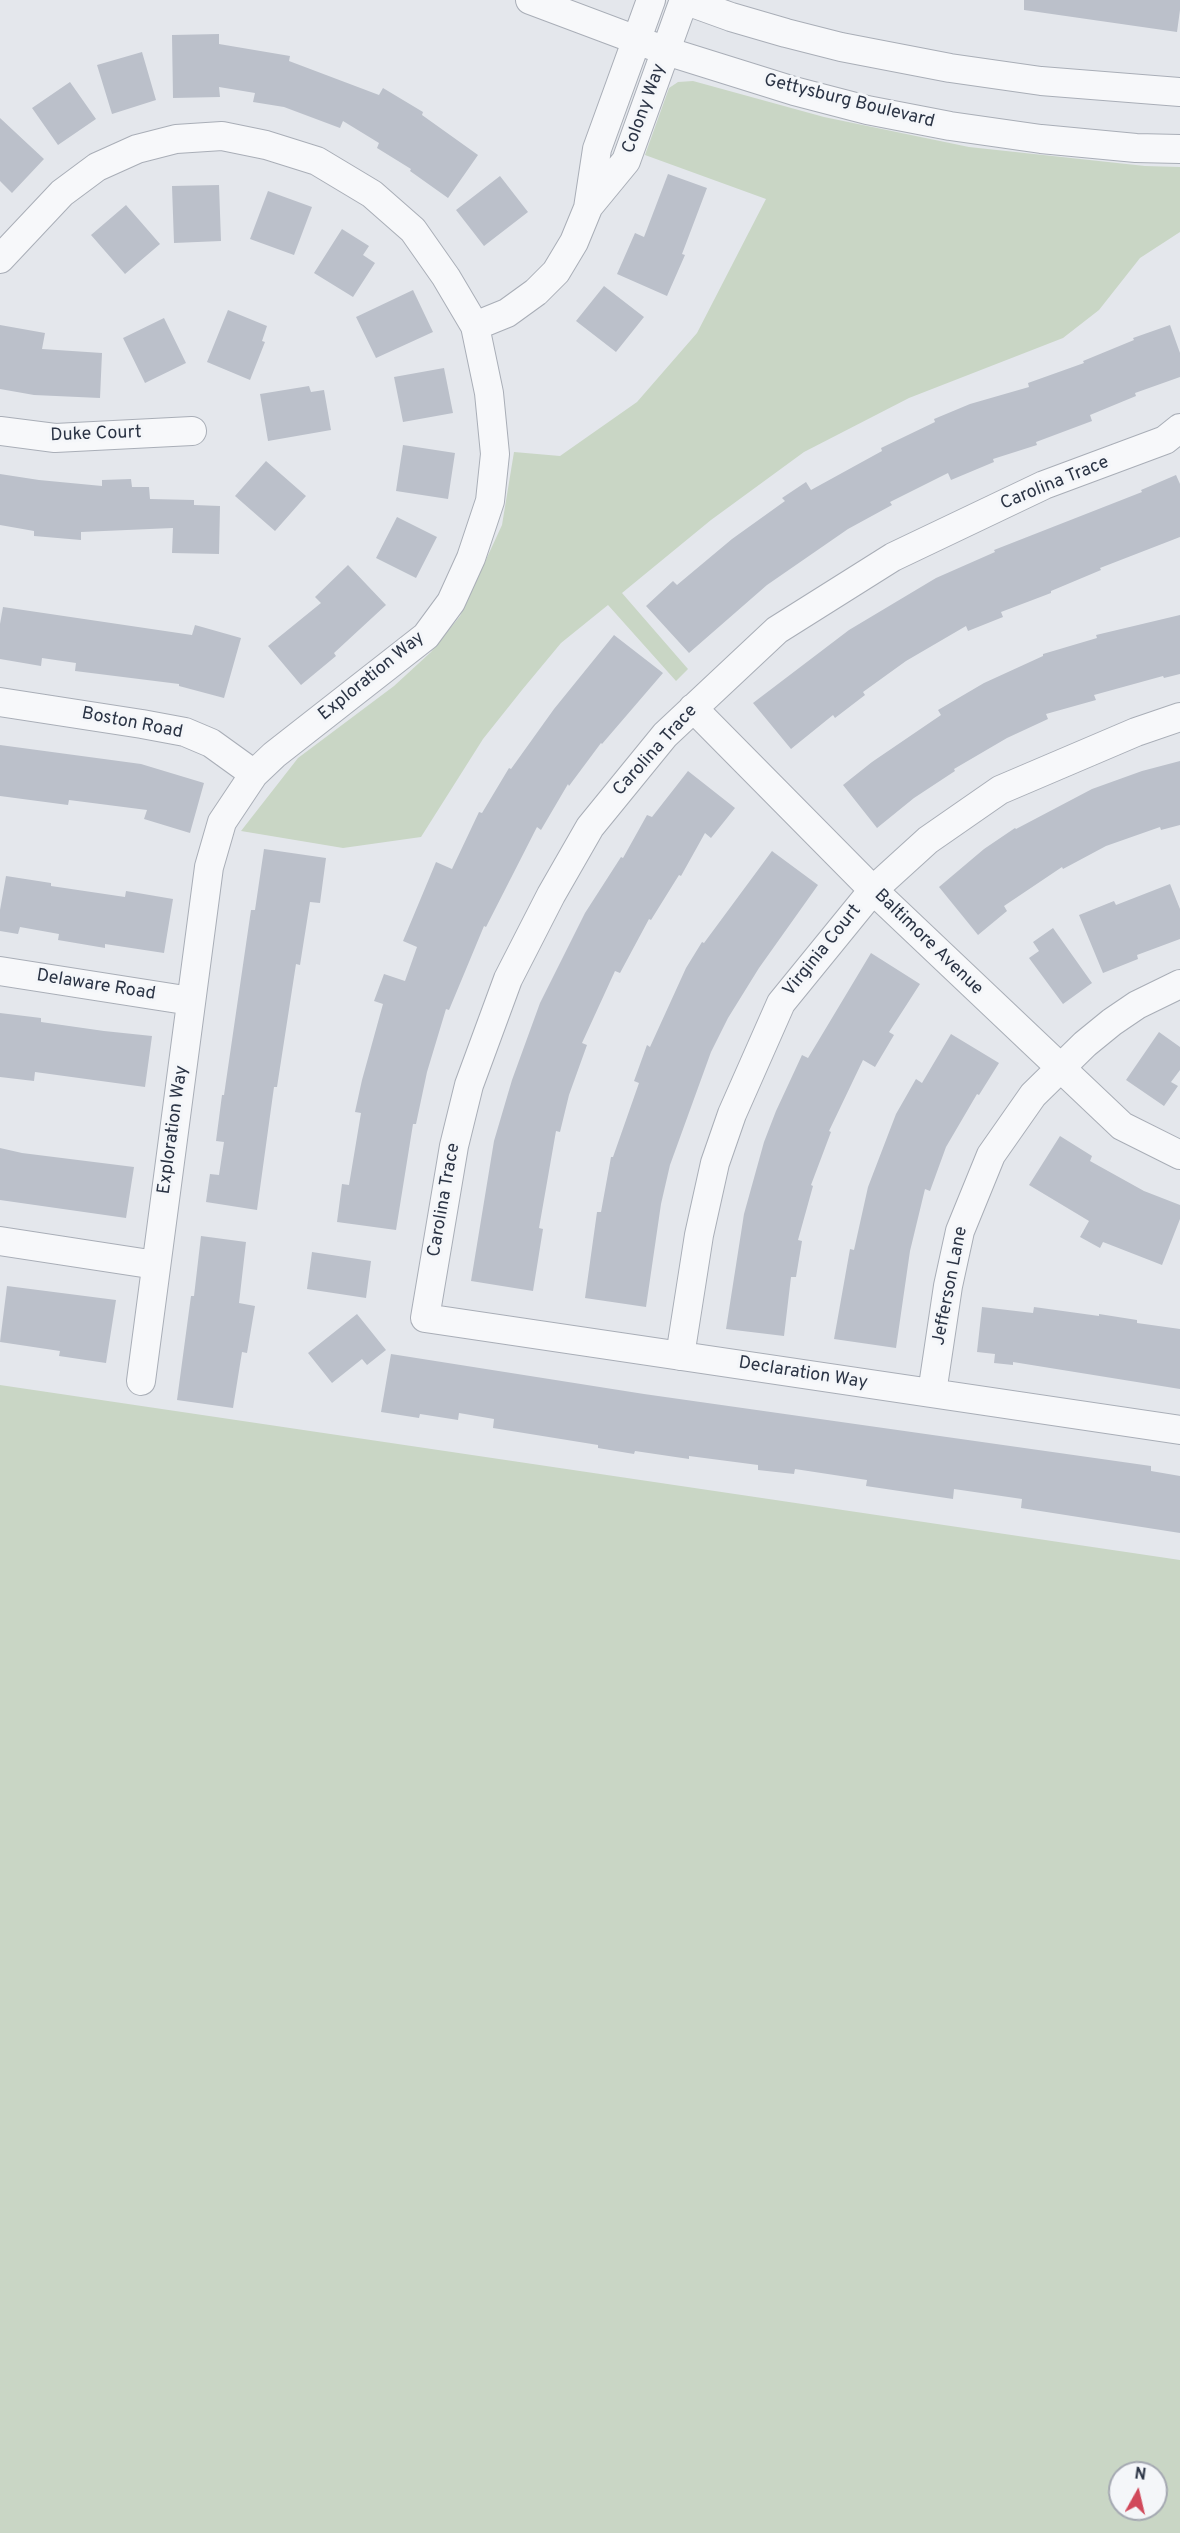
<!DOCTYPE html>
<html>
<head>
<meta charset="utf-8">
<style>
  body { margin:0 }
  #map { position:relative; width:1180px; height:2533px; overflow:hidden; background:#e4e7ec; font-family:Overpass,sans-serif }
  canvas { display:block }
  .north { position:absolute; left:1108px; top:2461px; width:60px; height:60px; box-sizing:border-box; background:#f4f6f9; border:2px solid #a4a8b1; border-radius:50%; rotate:8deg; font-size:16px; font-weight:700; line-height:24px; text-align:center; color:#2b3445 }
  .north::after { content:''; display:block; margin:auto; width:21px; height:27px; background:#d1495b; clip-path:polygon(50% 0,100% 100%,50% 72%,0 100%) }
</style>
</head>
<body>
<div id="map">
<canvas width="1180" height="2533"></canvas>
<div class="north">N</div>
</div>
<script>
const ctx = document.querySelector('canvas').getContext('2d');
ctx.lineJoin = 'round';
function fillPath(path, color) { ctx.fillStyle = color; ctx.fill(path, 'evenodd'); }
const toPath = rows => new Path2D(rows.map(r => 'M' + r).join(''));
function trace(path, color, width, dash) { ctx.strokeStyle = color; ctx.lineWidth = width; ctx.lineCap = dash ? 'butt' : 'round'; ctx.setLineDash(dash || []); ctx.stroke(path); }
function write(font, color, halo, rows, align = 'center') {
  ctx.font = font + ' Overpass,sans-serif'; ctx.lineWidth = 6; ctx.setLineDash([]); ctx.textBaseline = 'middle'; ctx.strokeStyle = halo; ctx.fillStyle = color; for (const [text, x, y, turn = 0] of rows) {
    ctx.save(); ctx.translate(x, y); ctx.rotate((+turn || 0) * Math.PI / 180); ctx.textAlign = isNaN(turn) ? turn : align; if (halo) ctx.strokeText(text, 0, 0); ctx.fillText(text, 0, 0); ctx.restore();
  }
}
fillPath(toPath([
  [693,81,824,117,969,147,1145,166,1180,167,1180,232,1140,258,1099,310,1063,338,909,398,804,452,711,520,622,593,688,669,676,681,608,605,561,643,522,690,483,739,421,837,343,848,241,831,298,758,394,686,431,652,460,616,502,525,514,452,560,456,637,402,697,333,766,199,645,155,669,88,678,82],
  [0,1385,1180,1560,1180,2533,0,2533],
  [1120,2473,1156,2473,1156,2509,1120,2509]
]), '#c9d6c5');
fillPath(toPath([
  [1024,0,1180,0,1180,10,1177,32,1024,10],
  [219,34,219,44,290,56,289,61,379,95,383,88,423,112,422,115,478,155,448,198,410,171,411,169,377,148,379,143,343,121,340,128,284,107,253,102,255,93,219,87,220,97,173,98,172,35],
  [142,52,156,100,112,114,97,65],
  [70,82,96,119,58,145,32,108],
  [0,118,44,159,12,193,0,181],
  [668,174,707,188,682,254,685,255,667,296,617,274,635,233,644,237],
  [500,176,528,212,484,246,456,210],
  [219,185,221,241,174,243,172,186],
  [268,191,312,207,294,255,250,239],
  [126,205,160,244,125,274,91,235],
  [342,229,369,246,363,255,375,263,353,297,314,273],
  [604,286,644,317,616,352,576,321],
  [413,290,433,332,376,358,356,317],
  [228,310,267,326,262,341,265,342,250,380,207,362],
  [164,318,186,363,145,383,123,338],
  [0,325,45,333,42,349,102,353,100,398,34,395,0,389],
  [1170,325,1180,353,1180,377,1135,393,1136,396,1090,415,1092,421,1036,442,1037,445,993,459,994,462,951,480,948,473,890,502,892,505,848,529,767,585,689,653,646,606,673,581,677,585,732,539,785,501,782,498,806,482,811,490,882,451,881,448,935,422,934,419,970,404,1029,387,1028,383,1084,363,1083,361,1134,340,1133,338],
  [444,368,453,413,403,422,394,377],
  [309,386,311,392,324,390,331,430,268,441,260,394],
  [403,445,455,453,448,499,396,491],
  [266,461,306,496,275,531,235,496],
  [0,474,39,480,102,486,102,480,131,479,132,487,149,487,150,499,194,500,194,505,220,506,219,554,172,553,173,528,81,532,81,540,34,536,34,531,0,525],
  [1176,475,1180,484,1180,537,1100,568,1101,570,1051,591,1051,593,1001,612,1003,617,968,631,966,626,906,661,863,692,865,695,835,718,833,715,791,749,753,703,849,630,936,578,995,552,994,550,1142,492,1141,490],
  [397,517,437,537,416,578,376,558],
  [348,565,386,605,334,653,336,656,301,685,268,646,321,603,315,597],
  [3,607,192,635,195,625,241,638,224,698,179,686,179,684,75,671,76,663,42,658,41,666,0,659,0,624],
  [1180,615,1180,674,1164,678,1163,676,1094,695,1096,700,1046,714,1048,719,1007,738,954,769,955,771,914,798,877,828,843,785,872,762,941,715,938,710,984,683,1043,656,1043,654,1097,638,1096,635],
  [614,635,663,673,602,744,601,743,569,786,568,784,541,830,537,827,486,927,484,926,449,1010,446,1009,427,1072,416,1124,413,1124,396,1230,337,1222,342,1184,349,1185,361,1113,355,1112,362,1080,383,1004,374,1001,384,974,405,981,417,947,403,941,436,862,452,869,479,812,482,813,509,768,511,769,554,709],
  [0,745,141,764,204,783,190,833,144,819,147,810,69,800,68,805,0,796],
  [1180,761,1180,825,1161,830,1160,827,1106,846,1063,869,1062,867,1004,906,1007,911,978,935,939,887,984,849,1015,828,1016,829,1092,789,1142,771],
  [688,771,735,808,711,838,705,833,681,876,679,875,651,920,649,919,620,973,615,971,582,1043,587,1045,569,1095,560,1132,556,1131,539,1228,543,1229,533,1291,471,1281,494,1141,512,1080,540,1003,585,913,621,857,623,858,647,815,652,817],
  [264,849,326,858,320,903,310,902,300,965,296,964,277,1087,274,1087,257,1210,206,1202,210,1174,219,1175,224,1142,216,1141,222,1095,224,1095,251,910,255,910],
  [772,851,818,885,759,968,728,1018,711,1052,670,1165,661,1204,646,1307,585,1298,597,1212,601,1212,611,1157,613,1157,639,1083,634,1081,647,1045,650,1047,686,968,702,942,704,943],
  [6,876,51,883,51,886,125,897,126,891,173,899,164,953,105,944,105,948,58,940,59,934,20,927,18,934,0,931,0,910],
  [1170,884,1180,909,1180,939,1137,955,1138,959,1103,973,1079,915,1114,901,1116,905],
  [1053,928,1092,983,1063,1004,1029,958,1039,951,1033,942],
  [871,953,920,984,889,1032,894,1035,875,1067,863,1060,829,1131,831,1132,811,1185,813,1186,798,1240,802,1241,796,1277,791,1277,784,1336,726,1329,744,1214,764,1142,776,1111,802,1055,808,1058],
  [0,1013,41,1018,41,1022,104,1031,152,1036,145,1087,35,1072,34,1081,0,1077],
  [1159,1032,1180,1047,1180,1070,1171,1082,1178,1086,1164,1106,1126,1080],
  [951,1034,999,1063,979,1095,977,1094,946,1147,930,1191,925,1189,910,1251,896,1348,834,1339,850,1249,854,1250,868,1187,896,1114,916,1079,922,1083],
  [1060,1136,1092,1156,1090,1161,1144,1191,1180,1205,1180,1219,1162,1265,1103,1242,1100,1248,1080,1237,1089,1221,1029,1185],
  [0,1148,22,1153,134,1167,126,1218,0,1200],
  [201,1236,246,1242,239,1303,255,1306,247,1353,242,1352,233,1408,177,1400,191,1296,194,1296],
  [312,1252,371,1261,366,1298,307,1289],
  [7,1286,116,1300,106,1363,59,1356,60,1351,0,1342],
  [982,1307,1033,1313,1034,1307,1099,1316,1099,1314,1137,1320,1137,1323,1180,1329,1180,1389,1013,1362,1013,1365,994,1363,995,1354,977,1352],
  [357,1314,386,1350,367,1365,362,1359,332,1383,308,1353],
  [391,1354,644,1394,1151,1466,1151,1471,1180,1476,1180,1533,1021,1508,1022,1499,954,1489,953,1499,866,1486,867,1480,795,1469,794,1474,758,1470,758,1465,689,1456,689,1459,635,1451,634,1454,598,1448,598,1445,493,1428,494,1419,459,1413,458,1420,420,1414,419,1418,381,1412]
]), '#bbc0ca');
const minor = toPath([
  [530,0,666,51,794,91,867,110,950,126,1041,139,1136,148,1180,149],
  [684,0,731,17,786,33,841,47,950,68,1041,81,1180,92],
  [589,206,626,161,684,0],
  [0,259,62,193,97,167,137,149,176,139,222,136,266,145,317,161,372,194,413,230,446,277,475,326,489,393,495,454,490,501,471,558,451,602,426,636,274,755,254,774,222,822,209,867,141,1381],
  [475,326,507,313,536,292,556,272,574,242,588,208,597,149,651,0],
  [1180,428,1165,440,1044,485,893,557,777,630,665,735,590,827,551,895,508,979,469,1085,454,1146,425,1318,1180,1430],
  [0,431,55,438,192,431],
  [0,702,142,724,185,732,211,743,254,774],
  [693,708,873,890,1122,1126,1180,1155],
  [0,971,191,1001],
  [0,1241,156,1265],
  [680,1356,699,1235,715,1163,732,1114,781,1003,873,890,928,840,1000,790,1136,732,1180,717],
  [932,1393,948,1286,960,1231,991,1155,1033,1095,1085,1044,1112,1022,1137,1005,1180,984]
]);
trace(minor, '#a9aeb7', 30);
trace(minor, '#f7f8fa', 28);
write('18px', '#2b3445', '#f4f6f9', [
  ["Gettysburg Boulevard",849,102,14],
  ["Colony Way",645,109,-70],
  ["Duke Court",96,435,-2],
  ["Carolina Trace",1055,484,-22],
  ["Exploration Way",372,677,-39],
  ["Boston Road",132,724,11],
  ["Carolina Trace",656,751,-48],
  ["Baltimore Avenue",928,943,44],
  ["Virginia Court",823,951,-51],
  ["Delaware Road",96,986,9],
  ["Exploration Way",174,1130,-82],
  ["Carolina Trace",445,1200,-80],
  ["Jefferson Lane",951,1286,-79],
  ["Declaration Way",803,1374,9]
]);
</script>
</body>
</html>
